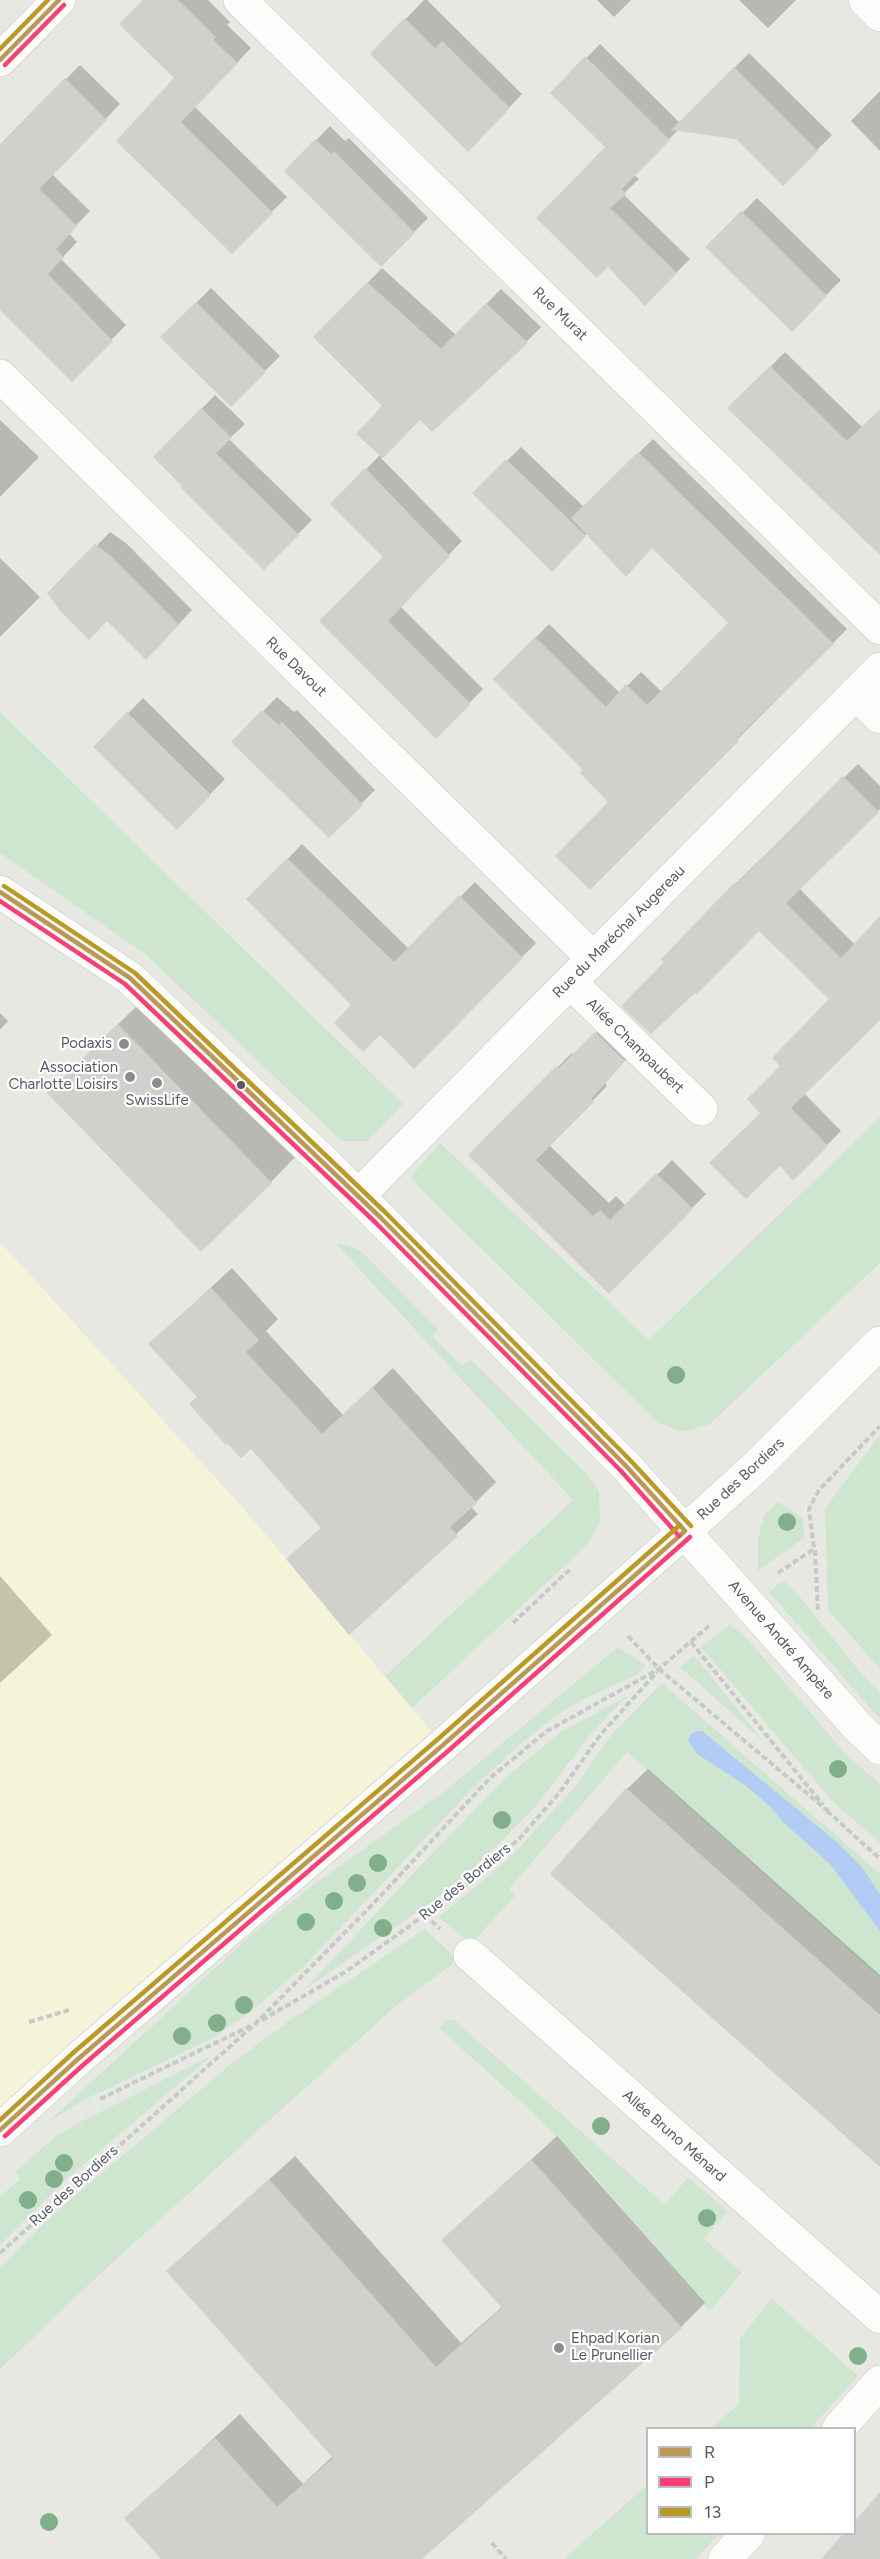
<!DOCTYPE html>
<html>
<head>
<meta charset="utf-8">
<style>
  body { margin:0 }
  #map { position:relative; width:880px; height:2559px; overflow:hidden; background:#e8e8e2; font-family:Figtree,sans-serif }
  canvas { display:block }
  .legend { position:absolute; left:646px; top:2427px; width:210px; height:108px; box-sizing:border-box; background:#fff; border:2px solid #bcbdc0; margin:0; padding:8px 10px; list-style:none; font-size:18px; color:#585a61 }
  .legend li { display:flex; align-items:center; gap:12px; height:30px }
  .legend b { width:30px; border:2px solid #bcbdc0 }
</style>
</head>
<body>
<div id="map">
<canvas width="880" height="2559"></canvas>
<ul class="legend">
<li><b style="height:8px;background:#bb9855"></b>R</li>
<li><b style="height:8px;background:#f94076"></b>P</li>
<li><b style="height:8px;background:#bb9927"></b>13</li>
</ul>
</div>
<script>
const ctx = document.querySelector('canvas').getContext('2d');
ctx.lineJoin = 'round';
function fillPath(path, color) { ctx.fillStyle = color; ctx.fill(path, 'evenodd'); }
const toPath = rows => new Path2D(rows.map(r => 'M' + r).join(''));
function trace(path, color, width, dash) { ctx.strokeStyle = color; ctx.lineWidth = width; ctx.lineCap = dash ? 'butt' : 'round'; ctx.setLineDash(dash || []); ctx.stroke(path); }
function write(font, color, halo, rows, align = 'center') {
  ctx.font = font + ' Figtree,sans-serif'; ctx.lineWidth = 4.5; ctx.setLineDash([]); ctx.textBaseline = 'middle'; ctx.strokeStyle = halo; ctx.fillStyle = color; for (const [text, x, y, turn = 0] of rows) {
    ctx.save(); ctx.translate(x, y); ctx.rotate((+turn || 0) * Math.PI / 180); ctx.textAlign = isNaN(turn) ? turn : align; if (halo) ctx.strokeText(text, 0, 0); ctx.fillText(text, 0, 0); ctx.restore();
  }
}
fillPath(toPath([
  [0,1242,243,1508,443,1745,0,2130]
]), '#f5f4d8');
fillPath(toPath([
  [0,712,403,1104,368,1141,342,1141,145,954,0,853],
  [880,1117,880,1263,710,1424,683,1432,658,1423,412,1180,412,1175,440,1143,649,1340],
  [336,1244,348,1245,361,1251,438,1329,432,1336,462,1366,470,1359,585,1472,599,1491,600,1522,588,1544,412,1708,385,1676,573,1500],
  [880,1435,880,1669,828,1610,825,1508],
  [778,1502,803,1518,804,1538,758,1571,758,1540,764,1515],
  [783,1580,799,1596,862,1674,880,1693,880,1719,769,1592],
  [729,1625,743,1634,845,1753,880,1784,880,1843,832,1801,701,1647],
  [618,1647,645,1665,642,1670,635,1676,585,1698,558,1714,525,1740,476,1785,303,1967,249,2013,213,2038,84,2100,48,2122,252,1934,313,1885,445,1791],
  [694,1655,764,1742,680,1667],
  [662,1683,880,1874,880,1978,627,1752,509,1889,515,1896,471,1944,439,1917,512,1856,577,1784,611,1735],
  [627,1696,591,1734,536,1806,483,1860,432,1902,305,1989,407,1880,506,1777,561,1732],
  [425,1929,456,1958,450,1966,397,2005,113,2262,0,2369,0,2267,57,2211,231,2064,289,2021],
  [453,2019,665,2205,688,2177,727,2211,704,2239,742,2272,710,2311,591,2172,532,2112,439,2028,446,2020],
  [213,2055,70,2176,0,2245,0,2197,20,2179,15,2172,56,2136,80,2122],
  [771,2298,858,2376,811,2428,711,2428,739,2404,740,2339],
  [647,2485,648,2534,719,2534,696,2559,564,2559]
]), '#cee6d0');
fillPath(toPath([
  [696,1731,702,1731,837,1842,860,1865,880,1894,880,1931,830,1864,783,1822,771,1807,745,1785,697,1754,688,1741,690,1735]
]), '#b2ccf6');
fillPath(toPath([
  [145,0,208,0,230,22,227,25,251,48,195,107,287,197,231,252,118,141,176,78],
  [424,0,427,0,522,94,468,150,372,54],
  [597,0,631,0,614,17],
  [739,0,796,0,768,28],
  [600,44,680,123,749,53,832,135,783,184,736,138,679,129,634,175,639,179,623,194,690,259,645,304,608,265,607,147,552,93],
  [80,65,120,104,52,174,90,211,69,233,77,242,61,259,126,325,72,380,0,309,0,146],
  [880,91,880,151,851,121],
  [330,126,345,141,349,138,428,218,381,265,286,171],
  [757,198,841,280,792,330,708,247],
  [382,268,456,335,501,289,541,327,526,342,420,418,381,458,462,541,400,606,483,689,436,737,321,621,385,557,332,504,381,454,384,406,315,337],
  [211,288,280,356,231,405,162,337],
  [785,352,863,428,880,411,880,554,730,408],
  [215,395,245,424,229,439,312,520,264,568,155,457],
  [0,420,39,457,0,497],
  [653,439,847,629,590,888,611,802,585,769,495,679,549,624,620,693,641,672,662,692,731,623,653,546,587,533,565,557,474,493,521,447,584,507],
  [110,532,126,543,192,610,160,644,49,594],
  [0,558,40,597,0,637],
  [277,697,294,712,297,710,375,790,329,836,233,742],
  [143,698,225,779,177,828,95,747],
  [858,764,880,786,880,809,799,888,855,945,880,919,880,1016,804,1093,841,1131,793,1179,780,1164,762,1113,782,1066,831,999,760,929,665,962,735,884],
  [302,844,409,949,475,882,536,943,414,1067,249,899],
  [143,1000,295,1157,271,1182,73,1068],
  [0,1013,8,1021,0,1030],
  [610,1019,638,1046,605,1083,607,1086,549,1145,609,1203,616,1196,626,1206,672,1160,706,1194,609,1292,470,1155,572,1053,574,1055],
  [232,1268,278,1319,266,1331,343,1415,393,1368,496,1482,471,1507,478,1514,349,1633,288,1559,322,1527,251,1447,199,1397,150,1344],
  [0,1576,52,1635,0,1683],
  [648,1769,880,1975,880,2165,627,1789],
  [557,2136,705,2303,681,2327,420,2559,163,2559,127,2518,240,2414,303,2484,333,2456,168,2271,295,2156,461,2343,503,2306,443,2240]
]), '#0003');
fillPath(toPath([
  [143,0,178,0,216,37,213,40,238,63,181,122,273,213,232,254,116,141,174,78,119,24],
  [404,18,435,48,442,41,510,108,468,152,370,54],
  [585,56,670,140,622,189,626,194,610,208,677,273,645,306,608,267,597,278,536,218,605,147,550,93],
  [734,67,818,151,783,186,736,139,671,130],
  [65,78,107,120,39,189,77,226,56,249,64,257,48,274,113,341,72,382,0,310,0,144],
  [315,139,331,154,334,151,415,233,381,267,284,171],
  [741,211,827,296,792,332,705,247],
  [367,282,441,349,486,303,528,343,432,432,420,420,383,458,356,434,382,406,313,337],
  [196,302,266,372,231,407,160,337],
  [770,366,847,441,880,409,880,555,727,408],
  [201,408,232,438,216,453,299,535,264,570,181,488,182,486,153,457],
  [638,452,834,644,737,738,739,741,590,890,555,856,608,802,580,773,583,770,493,679,535,637,606,707,626,684,647,705,728,623,652,548,626,577,571,518],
  [506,459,586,536,552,572,472,493],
  [365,468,450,556,388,621,471,704,436,739,319,621,383,557,330,504],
  [95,544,112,557,179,625,146,660,107,621,89,640,61,612,47,593],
  [262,710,279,725,282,722,363,805,329,838,231,742],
  [127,712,211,795,177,830,93,747],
  [843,776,879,812,786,903,841,958,880,916,880,1020,791,1108,828,1146,793,1181,780,1166,746,1199,709,1163,760,1113,747,1099,780,1066,772,1058,829,999,759,931,697,994,695,993,651,1034,621,1006,664,962,661,959,734,883,736,884],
  [287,858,394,962,459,895,523,958,414,1069,380,1035,363,1052,334,1023,351,1005,246,899],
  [118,1024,272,1183,201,1252,47,1093],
  [595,1032,625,1061,591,1099,594,1102,536,1160,593,1216,600,1210,610,1220,656,1173,693,1209,609,1294,468,1155,556,1066,559,1068],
  [211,1288,259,1340,246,1352,322,1434,372,1387,477,1503,450,1527,458,1536,349,1635,286,1559,321,1528,251,1449,241,1458,227,1443,226,1445,189,1404,197,1397,148,1344],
  [626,1788,880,2015,880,2167,550,1874],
  [531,2159,682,2328,422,2559,161,2559,124,2518,215,2438,277,2507,333,2458,166,2271,269,2179,436,2367,502,2308,441,2240],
  [880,2492,880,2559,821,2559,843,2534,855,2534,855,2521]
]), '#d0d0cc');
const minor = toPath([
  [240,0,880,628],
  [865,0,880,15],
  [0,60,59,0],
  [0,376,593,958],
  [856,693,880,717],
  [0,892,130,978,326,1164,626,1466,857,1726,880,1748],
  [570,982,701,1109],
  [358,1196,880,669],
  [470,1955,880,2317],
  [0,2130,78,2059,443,1745,685,1531,759,1464,880,1343],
  [839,2428,880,2382],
  [725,2559,748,2534]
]);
trace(minor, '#c6c6c6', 34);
trace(toPath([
  [815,1550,818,1613],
  [778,1573,814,1549,809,1509,819,1490,880,1426],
  [513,1623,568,1571,572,1575],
  [628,1636,659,1669,828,1811],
  [691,1642,823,1805],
  [827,1811,880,1859],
  [425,1915,440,1929],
  [262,2020,347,1971,470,1882,519,1839,560,1792,601,1734,657,1672],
  [29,2022,69,2010],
  [100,2099,250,2026],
  [0,2253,255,2024,373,1904,490,1778,547,1731,659,1669,710,1625],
  [492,2543,506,2559]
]), '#c5cac9', 4, [6, 3]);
trace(minor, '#fcfcfb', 33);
trace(toPath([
  [0,60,59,0],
  [0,892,130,978,381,1218,626,1466,685,1531],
  [0,2130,78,2059,443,1745,685,1531]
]), '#bb9855', 4.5);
trace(toPath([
  [5,65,64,5],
  [0,901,125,984,376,1223,621,1471,679,1536],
  [5,2136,83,2065,448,1751,690,1537]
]), '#f94076', 4.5);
trace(toPath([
  [0,49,48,0],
  [4,886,135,973,386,1213,631,1461,691,1526],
  [0,2120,73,2053,438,1739,680,1525]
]), '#bb9927', 4.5);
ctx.fillStyle = '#82af8b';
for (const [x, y] of [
  [676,1375],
  [787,1522],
  [838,1769],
  [502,1820],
  [378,1863],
  [357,1883],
  [334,1901],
  [306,1922],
  [383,1928],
  [244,2005],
  [217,2023],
  [182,2036],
  [601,2126],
  [64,2163],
  [54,2179],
  [28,2200],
  [707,2218],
  [858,2356],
  [49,2522]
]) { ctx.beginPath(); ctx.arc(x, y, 9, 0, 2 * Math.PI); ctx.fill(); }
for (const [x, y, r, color] of [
  [124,1044,6,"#8a8c8e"],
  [130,1077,6,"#8a8c8e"],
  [157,1083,6,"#8a8c8e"],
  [241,1085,5,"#585a61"],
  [559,2348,6,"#8a8c8e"]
]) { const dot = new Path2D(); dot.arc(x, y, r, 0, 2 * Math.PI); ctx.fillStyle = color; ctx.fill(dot); trace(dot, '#fff', 2); }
write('15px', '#585a61', '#fff', [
  ["Rue Murat",560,314,44],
  ["Rue Davout",296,667,44],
  ["Rue du Maréchal Augereau",619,932,-45],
  ["Allée Champaubert",635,1046,44],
  ["Rue des Bordiers",741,1479,-43],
  ["Avenue André Ampère",781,1640,49],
  ["Rue des Bordiers",465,1882,-39],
  ["Allée Bruno Ménard",674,2136,41],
  ["Rue des Bordiers",74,2186,-42]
]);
write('15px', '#585a61', '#fff', [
  ["Podaxis",112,1044],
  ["Association",118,1068],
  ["Charlotte Loisirs",118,1085],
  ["SwissLife",157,1101,"center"],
  ["Ehpad Korian",571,2339,"left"],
  ["Le Prunellier",571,2356,"left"]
], 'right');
</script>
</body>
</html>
